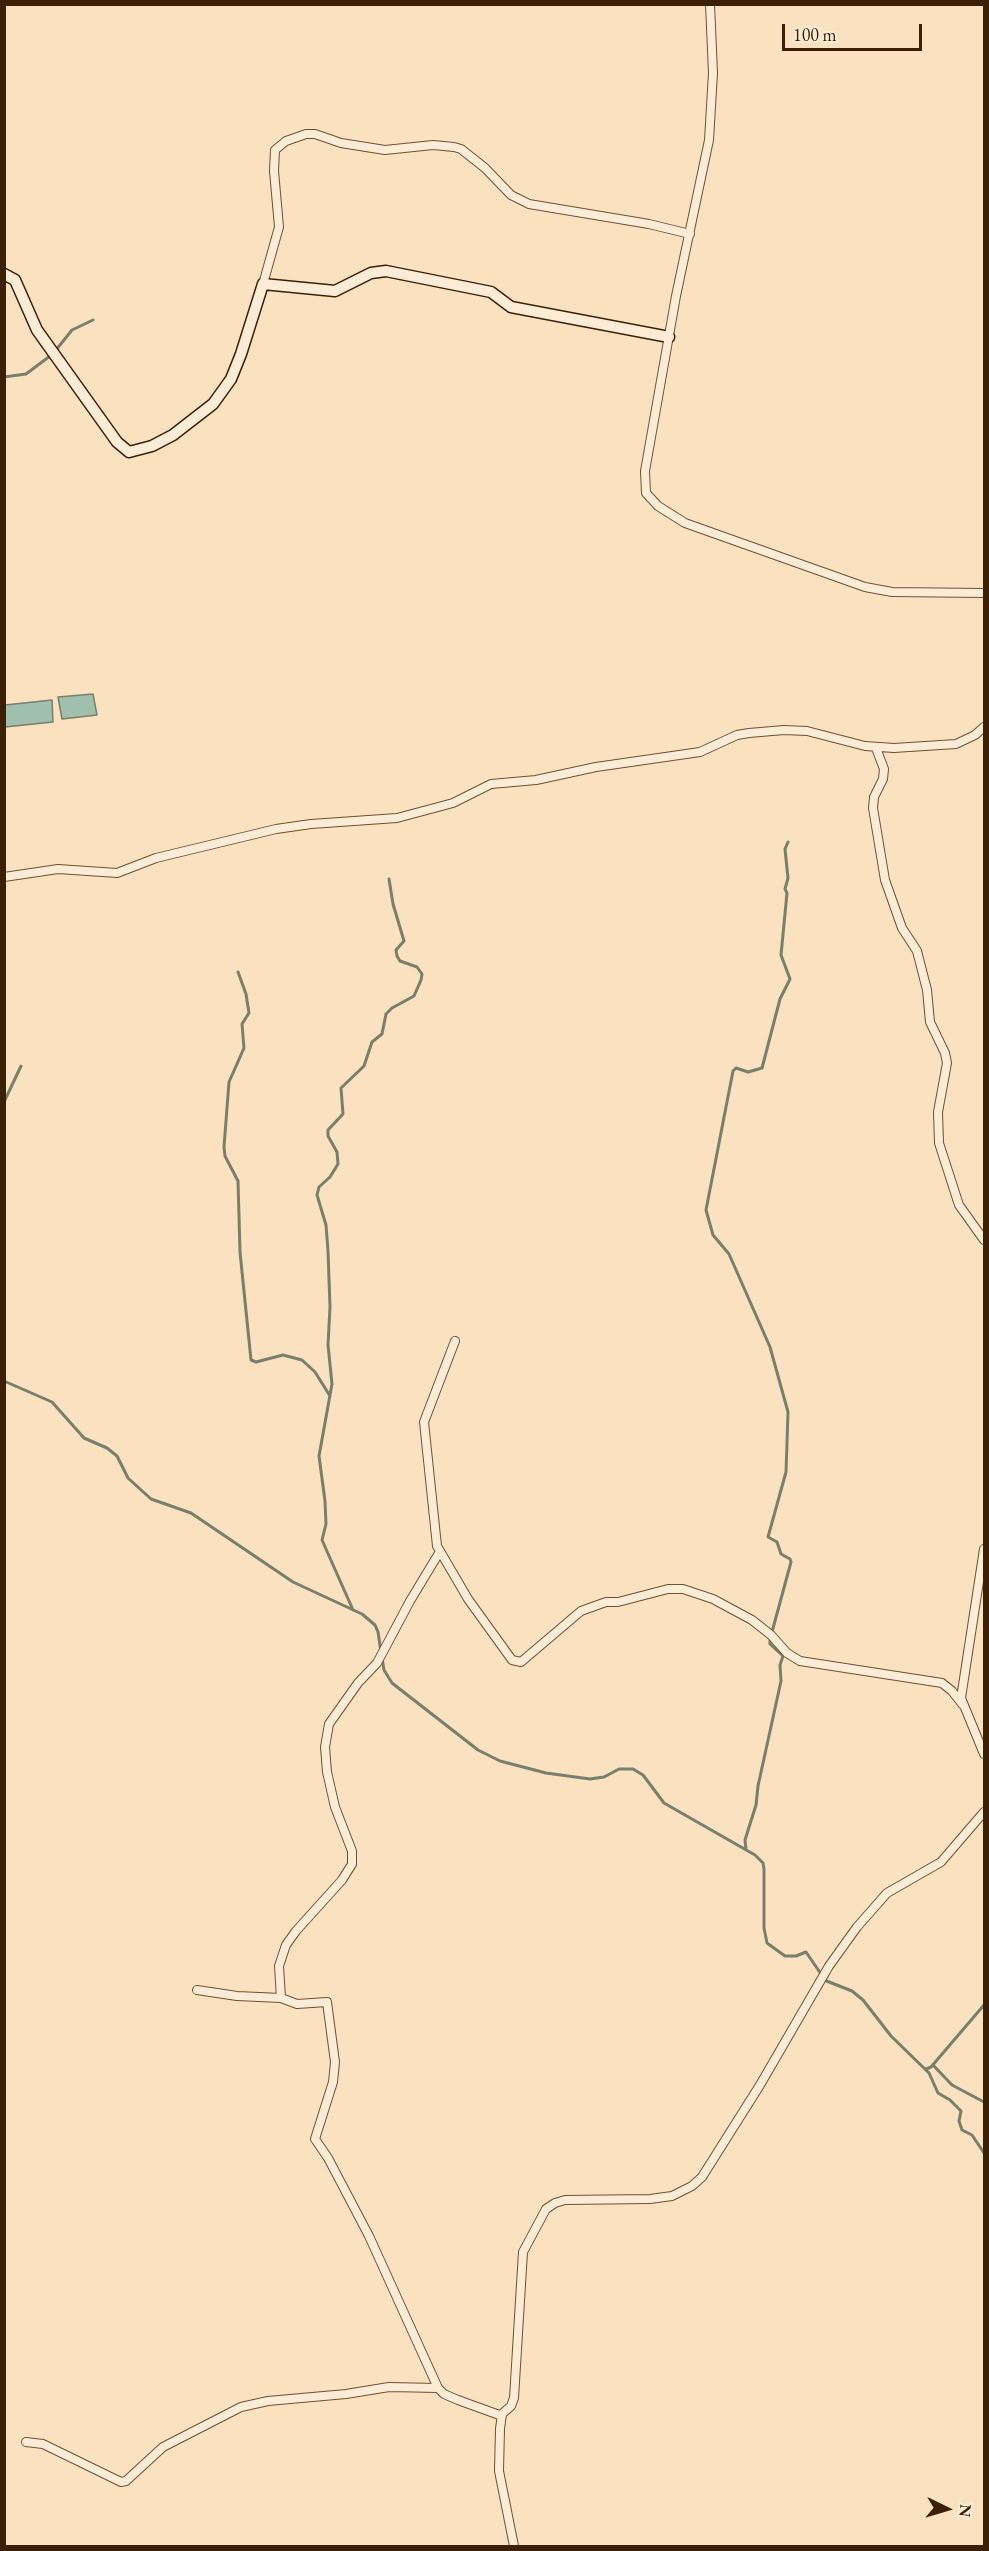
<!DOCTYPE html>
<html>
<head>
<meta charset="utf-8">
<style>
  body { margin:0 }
  #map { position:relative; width:989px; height:2551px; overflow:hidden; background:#fae2c0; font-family:"EB Garamond",serif }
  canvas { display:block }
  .frame { position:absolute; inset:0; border:6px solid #3c2006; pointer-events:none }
  .north { position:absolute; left:917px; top:2479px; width:60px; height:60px; -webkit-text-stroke:4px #fcecd6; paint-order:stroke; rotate:95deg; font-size:16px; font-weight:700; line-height:24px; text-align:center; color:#3c2006 }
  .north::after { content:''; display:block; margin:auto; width:21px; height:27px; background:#3c2006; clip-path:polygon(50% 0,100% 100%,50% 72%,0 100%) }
  .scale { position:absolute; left:782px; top:24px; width:140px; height:27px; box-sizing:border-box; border:3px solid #3c2006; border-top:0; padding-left:8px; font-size:18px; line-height:21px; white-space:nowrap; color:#3c2006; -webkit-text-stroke:4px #fcecd6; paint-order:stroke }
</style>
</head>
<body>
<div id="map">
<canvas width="989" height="2551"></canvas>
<div class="frame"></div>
<div class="north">N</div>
<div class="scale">100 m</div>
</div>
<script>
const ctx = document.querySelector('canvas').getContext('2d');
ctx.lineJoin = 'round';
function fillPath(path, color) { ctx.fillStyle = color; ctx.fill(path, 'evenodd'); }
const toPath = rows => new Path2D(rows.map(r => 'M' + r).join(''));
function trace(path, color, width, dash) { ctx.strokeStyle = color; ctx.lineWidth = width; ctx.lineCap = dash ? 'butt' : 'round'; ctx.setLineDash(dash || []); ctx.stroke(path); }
const water = toPath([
  [93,694,97,715,62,719,58,697,93,694],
  [52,700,53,722,5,727,5,705,52,700]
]);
fillPath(water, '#a0bfac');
trace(water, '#787f6a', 1.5);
trace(toPath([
  [56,350,72,330,93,320],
  [4,377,26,374,50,356],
  [238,972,246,994,249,1013,242,1024,244,1048,229,1082,224,1147,225,1156,238,1181,240,1252,251,1360,256,1362,283,1355,302,1360,315,1372,330,1396],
  [4,1102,21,1066],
  [4,1381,52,1402,84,1438,107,1448,117,1456,128,1478,151,1499,191,1513,293,1582,362,1614,375,1625,378,1632,381,1652],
  [353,1610,322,1540,326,1524,325,1501,319,1456,332,1384,328,1345,330,1307,328,1251,326,1225,317,1195,319,1187,330,1177,338,1164,337,1152,328,1136,328,1130,343,1114,341,1088,364,1066,372,1042,382,1034,386,1014,392,1008,414,996,421,980,422,974,417,967,400,961,397,956,396,950,404,941,393,904,389,879],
  [772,1632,791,1562,790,1559,781,1554,777,1542,768,1537,786,1472,788,1412,770,1347,729,1254,713,1235,706,1210,733,1071,736,1068,748,1072,762,1068,780,999,790,979,781,955,787,893,785,889,788,878,785,849,788,842],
  [382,1658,384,1670,392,1683,478,1750,500,1761,546,1773,590,1779,604,1777,619,1769,633,1769,643,1775,664,1803,755,1855,763,1863,764,1869,764,1928,767,1943,785,1956,796,1956,806,1952,821,1974],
  [746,1849,745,1840,756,1805,758,1786,781,1681,780,1665,783,1656,770,1644,770,1639],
  [824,1980,852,1991,863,2000,891,2036,929,2073,938,2093,950,2100,961,2111,959,2121,962,2130,972,2135,984,2153],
  [933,2065,952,2085,984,2102],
  [926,2069,931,2067,984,2005]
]), '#787f6a', 3);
const street = toPath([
  [710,4,713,73,709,140,676,296,645,471,646,493,658,506,685,523,865,587,892,592,984,593],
  [263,284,279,227,274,171,275,150,286,141,306,134,315,134,341,143,385,150,433,145,454,147,461,149,485,168,511,195,529,204,649,224,690,234],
  [876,748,884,769,883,779,874,797,873,808,885,880,902,928,917,951,927,990,930,1022,945,1053,947,1063,938,1112,939,1143,959,1205,984,1240],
  [4,877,58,869,117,873,156,858,276,829,311,824,397,818,453,803,491,784,536,780,596,767,700,752,737,735,749,733,784,730,807,731,865,746,894,748,956,744,975,735,984,727],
  [455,1341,424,1422,437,1546,468,1599,512,1660,521,1662,581,1611,606,1602,618,1602,668,1589,683,1589,713,1599,752,1620,771,1635,787,1653,800,1661,942,1683,952,1691,963,1705],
  [984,1549,961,1698,984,1754],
  [197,1990,237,1996,281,1998,297,2004,327,2002,335,2062,333,2082,315,2139,328,2158,369,2236,438,2388,444,2394,458,2400,502,2416],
  [281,1998,279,1966,286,1945,296,1931,342,1880,352,1864,352,1851,335,1807,327,1772,325,1747,329,1724,358,1683,377,1663,410,1601,439,1553],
  [26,2442,43,2444,121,2482,126,2481,163,2447,241,2407,268,2401,346,2394,389,2387,438,2388],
  [514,2546,499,2471,500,2429,502,2414,511,2406,514,2398,523,2252,546,2209,555,2203,565,2200,650,2199,672,2196,692,2186,702,2177,760,2085,829,1966,857,1927,887,1893,941,1862,984,1812]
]);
const secondary = toPath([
  [4,274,15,280,37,330,117,442,129,452,152,446,173,435,213,404,231,379,241,354,263,284,335,291,371,273,386,271,491,292,511,307,669,337]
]);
trace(street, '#6c5034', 10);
trace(secondary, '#3c2006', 13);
trace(street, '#fcecd6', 8);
trace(secondary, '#fcecd6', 10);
</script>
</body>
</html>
